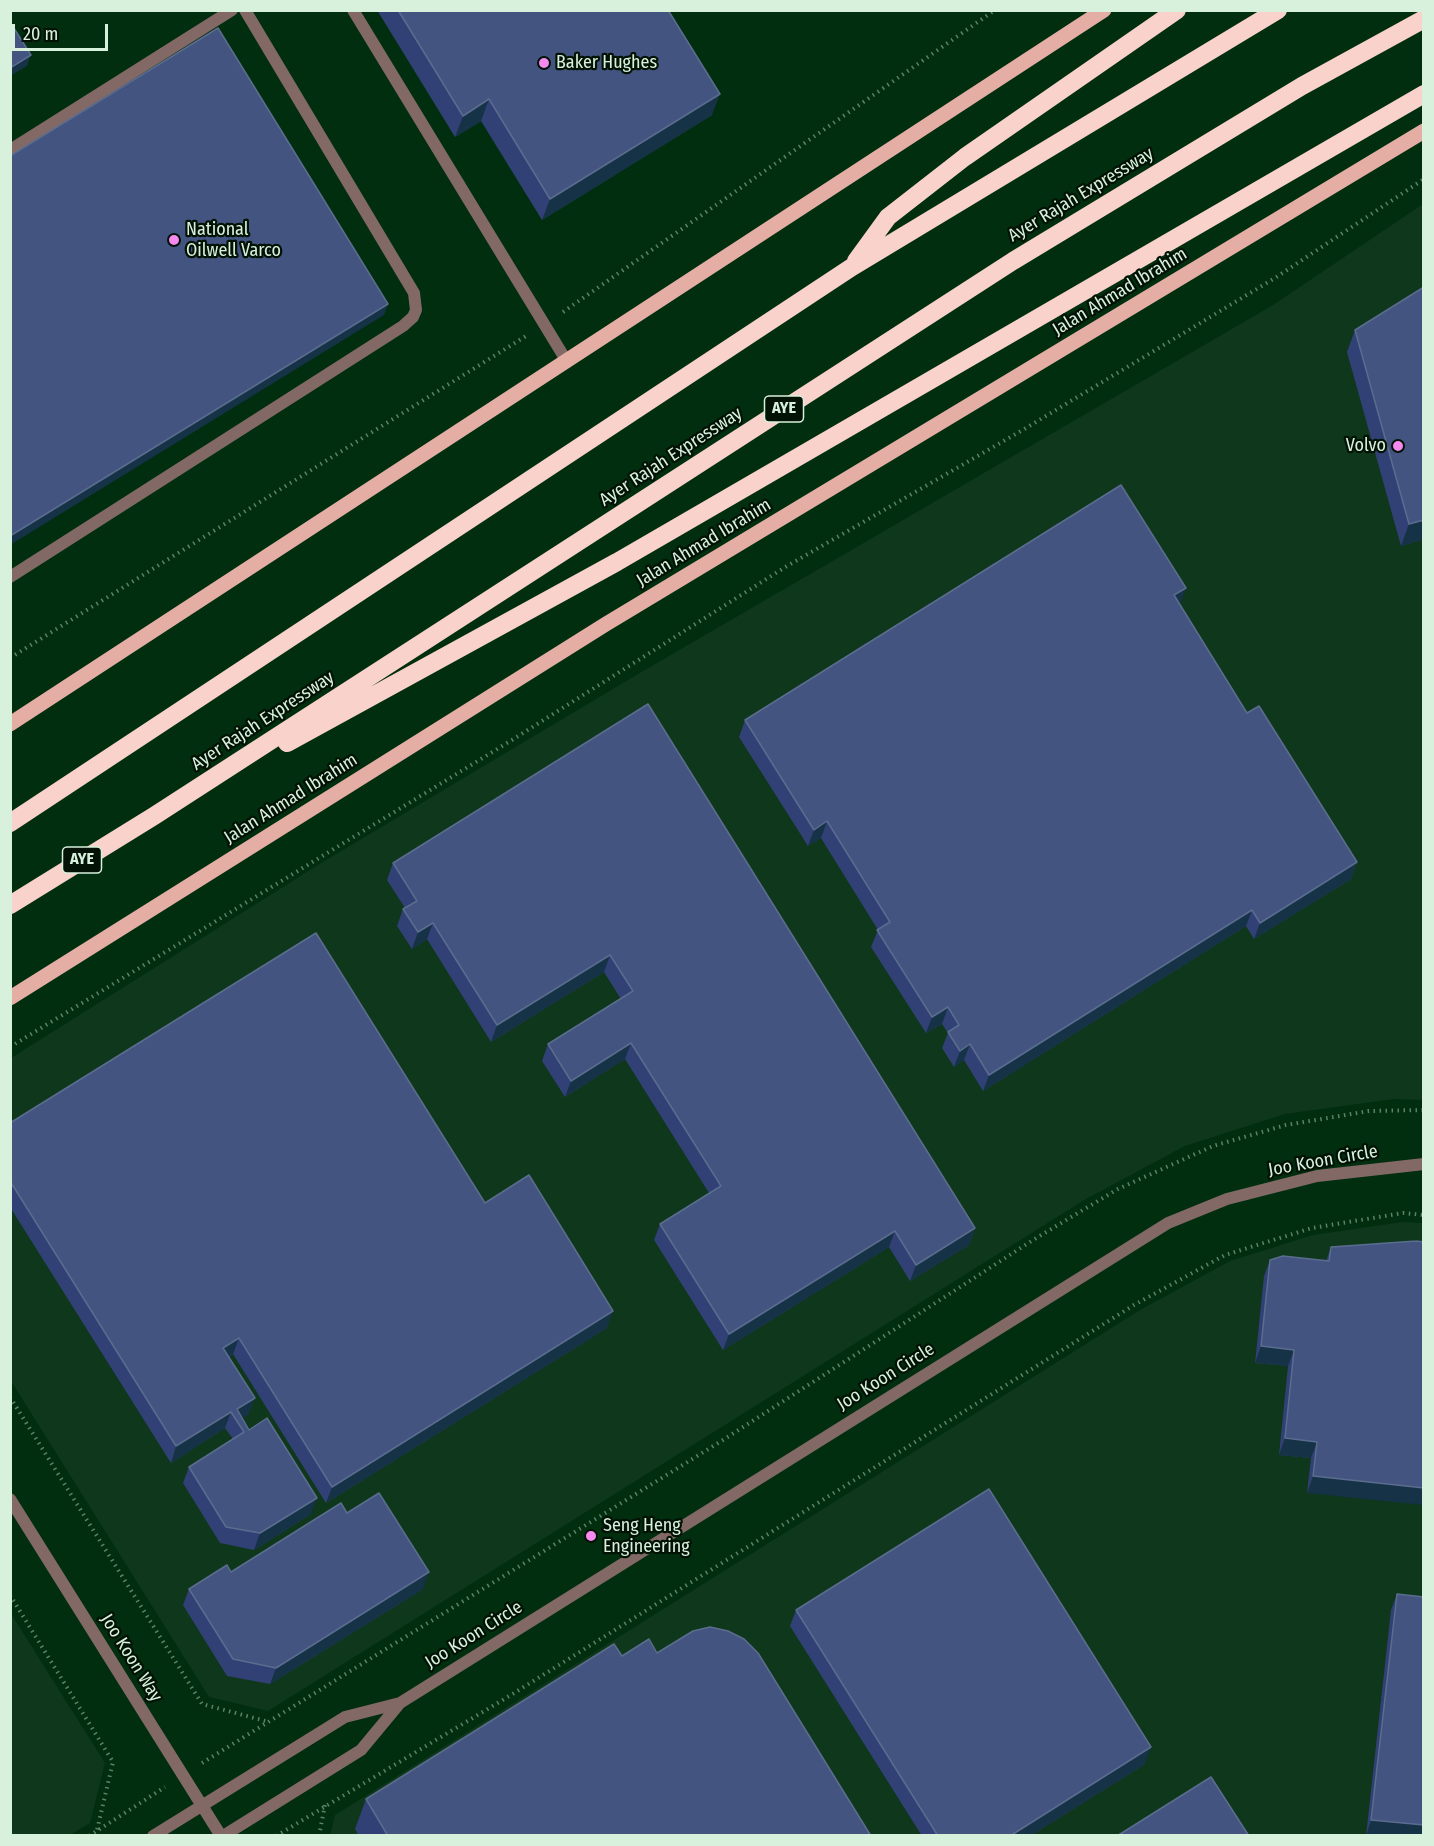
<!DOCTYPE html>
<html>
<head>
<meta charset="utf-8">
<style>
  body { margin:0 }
  #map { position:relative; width:1434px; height:1846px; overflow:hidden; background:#002e0e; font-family:"Fira Sans Condensed",sans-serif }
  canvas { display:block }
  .frame { position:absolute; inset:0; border:12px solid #d8f1dc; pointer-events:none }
  .scale { position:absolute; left:12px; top:24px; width:96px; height:27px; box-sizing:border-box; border:3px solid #d8f1dc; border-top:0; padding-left:8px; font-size:18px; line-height:21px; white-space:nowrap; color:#d8f1dc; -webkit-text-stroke:4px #021205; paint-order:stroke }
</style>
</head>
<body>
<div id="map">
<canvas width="1434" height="1846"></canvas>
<div class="frame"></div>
<div class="scale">20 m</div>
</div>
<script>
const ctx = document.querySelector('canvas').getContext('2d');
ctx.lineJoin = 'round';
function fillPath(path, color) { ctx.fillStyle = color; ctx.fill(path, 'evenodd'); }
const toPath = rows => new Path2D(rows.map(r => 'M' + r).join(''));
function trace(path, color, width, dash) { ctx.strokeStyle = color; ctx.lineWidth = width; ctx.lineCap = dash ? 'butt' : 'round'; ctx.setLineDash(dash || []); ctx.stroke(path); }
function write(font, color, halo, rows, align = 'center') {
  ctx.font = font + ' "Fira Sans Condensed",sans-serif'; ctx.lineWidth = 4.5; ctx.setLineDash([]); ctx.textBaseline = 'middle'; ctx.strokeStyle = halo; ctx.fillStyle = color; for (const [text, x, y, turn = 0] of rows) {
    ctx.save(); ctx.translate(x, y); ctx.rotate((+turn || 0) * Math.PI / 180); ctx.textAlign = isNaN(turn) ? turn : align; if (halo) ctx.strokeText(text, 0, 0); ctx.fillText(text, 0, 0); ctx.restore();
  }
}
fillPath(toPath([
  [1423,204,1423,1100,1394,1099,1285,1114,1185,1146,1086,1199,268,1711,209,1697,11,1381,11,1058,326,860,638,674,1273,305],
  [1402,1222,1423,1223,1423,1835,330,1836,335,1815,1140,1310,1230,1261,1313,1235],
  [10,1612,105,1763,90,1823,70,1835,11,1835]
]), '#0e371b');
trace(toPath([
  [563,312,995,10],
  [10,658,526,336],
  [10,1047,512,740,787,566,1026,428,1275,278,1424,179],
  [10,1397,202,1704,269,1722],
  [10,1595,113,1762,97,1830],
  [202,1763,723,1440,1033,1240,1118,1189,1213,1146,1286,1125,1369,1111,1424,1110],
  [89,1836,165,1787],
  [276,1836,511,1695,1134,1305,1225,1255,1312,1228,1403,1213,1424,1215],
  [319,1836,325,1805]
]), '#5d8267', 4, [1.5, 4.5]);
trace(toPath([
  [353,10,566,360],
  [10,150,232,10],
  [10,577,403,326,413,317,416,310,414,293,245,10]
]), '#836965', 12);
trace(toPath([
  [10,1499,221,1836],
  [153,1836,345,1717,400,1703],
  [223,1836,361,1750,400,1703,1168,1223,1227,1199,1317,1176,1424,1164]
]), '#836965', 12);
trace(toPath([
  [10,724,1104,10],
  [10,998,606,624,1424,131]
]), '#e4aea5', 15);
trace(toPath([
  [856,261,888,217,965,157,1177,10],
  [287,743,617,562,1424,94],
  [10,823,852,267,1278,10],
  [10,905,154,816,1013,261,1302,86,1424,19]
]), '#f9d2cb', 18);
fillPath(toPath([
  [377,10,668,10,712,115,542,220,481,121,455,137],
  [1424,287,1424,539,1401,546,1347,352,1355,330],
  [1180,605,1247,713,1357,862,1351,879,1254,939,1246,926,983,1091,964,1060,954,1067,942,1048,948,1033,942,1024,926,1033,871,947,878,930,821,838,808,846,739,737,745,720],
  [648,704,975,1228,969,1245,910,1281,889,1247,723,1350,654,1240,660,1224,709,1193,625,1059,565,1097,542,1061,548,1044,621,999,604,972,491,1042,427,939,412,949,397,926,403,909,405,908,387,880,393,863],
  [10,1123,485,1203,607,1328,326,1503,233,1354,229,1357,249,1414,242,1418,249,1430,311,1514,254,1550,220,1543,183,1483,189,1467,233,1439,225,1428,171,1463,10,1207],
  [1416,1241,1307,1493,1311,1458,1279,1455,1288,1366,1255,1363,1264,1276,1270,1260,1326,1261,1331,1247],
  [347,1513,423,1589,270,1684,227,1676,183,1605,189,1589,231,1572],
  [1397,1594,1424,1836,1366,1836,1391,1610],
  [796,1610,1145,1764,1030,1836,922,1836,790,1626],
  [657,1653,871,1836,359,1836,355,1829,366,1799,622,1656]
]), '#324175');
fillPath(toPath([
  [31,55,27,66,10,76,10,68],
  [720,94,712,115,542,220,550,199],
  [489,99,481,121,455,137,463,116],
  [388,304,384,315,10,545,10,536],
  [1424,520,1424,539,1401,546,1409,524],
  [1186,588,1180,605,1174,595],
  [827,821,821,838,808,846,814,830],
  [1357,862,1351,879,1254,939,1260,923],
  [1252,910,1246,926,983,1091,989,1075],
  [433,923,427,939,412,949,418,932],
  [610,955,604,972,491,1042,497,1025],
  [948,1007,942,1024,926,1033,932,1017],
  [631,1043,625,1059,565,1097,571,1081],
  [970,1044,964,1060,954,1067,960,1051],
  [975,1228,969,1245,910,1281,916,1265],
  [895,1231,889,1247,723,1350,729,1334],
  [613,1311,607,1328,326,1503,332,1487],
  [239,1338,233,1354,217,1364,223,1348],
  [1261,1346,1294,1350,1288,1366,1255,1363],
  [255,1398,249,1414,238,1421,237,1409],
  [231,1412,225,1428,171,1463,176,1446],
  [1285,1438,1317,1442,1311,1458,1279,1455],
  [1313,1476,1424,1488,1424,1505,1307,1493],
  [317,1498,311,1514,254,1550,260,1533],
  [429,1572,423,1589,270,1684,276,1668],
  [1151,1747,1145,1764,1030,1836,1010,1836],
  [1371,1820,1424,1825,1424,1836,1366,1836]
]), '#163247');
const building = toPath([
  [398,10,668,10,720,94,550,199,489,99,463,116,398,10],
  [10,22,31,55,10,68,10,22],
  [218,28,388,304,10,536,10,156,218,28],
  [1424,287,1424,520,1409,524,1355,330,1424,287],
  [1121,485,1186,588,1174,595,1247,713,1259,706,1357,862,1260,923,1252,910,989,1075,970,1044,960,1051,948,1032,959,1025,948,1007,932,1017,877,930,890,922,827,821,814,830,745,720,1121,485],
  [648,704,975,1228,916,1265,895,1231,729,1334,660,1224,721,1186,631,1043,571,1081,548,1044,633,991,610,955,497,1025,433,923,418,932,403,909,417,901,393,863,648,704],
  [316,933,485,1203,529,1175,613,1311,332,1487,239,1338,223,1348,255,1398,237,1409,249,1430,267,1418,317,1498,260,1533,226,1527,189,1467,244,1432,231,1412,176,1446,10,1181,10,1123,316,933],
  [1416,1241,1424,1242,1424,1488,1313,1476,1317,1442,1285,1438,1294,1350,1261,1346,1270,1260,1283,1256,1329,1261,1331,1247,1416,1241],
  [989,1489,1151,1747,1010,1836,938,1836,796,1610,989,1489],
  [379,1493,429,1572,276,1668,233,1659,189,1589,227,1565,231,1572,341,1503,347,1513,379,1493],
  [1397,1594,1424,1597,1424,1825,1371,1820,1397,1594],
  [710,1627,728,1631,744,1639,758,1653,871,1836,388,1836,366,1799,614,1644,622,1656,649,1639,657,1653,693,1631,710,1627],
  [1211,1777,1249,1836,1117,1836,1211,1777]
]);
fillPath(building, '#435480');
trace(building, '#5b6d8e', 1.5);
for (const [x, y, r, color] of [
  [544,63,6,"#f589ee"],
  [174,240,6,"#f589ee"],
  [1398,446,6,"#f589ee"],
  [591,1536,6,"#f589ee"]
]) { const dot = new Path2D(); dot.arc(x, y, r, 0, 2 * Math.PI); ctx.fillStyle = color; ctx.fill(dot); trace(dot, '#021205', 2); }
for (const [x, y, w] of [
  [784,409,39],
  [82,860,39]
]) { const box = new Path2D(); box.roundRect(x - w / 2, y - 13, w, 26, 4.5); ctx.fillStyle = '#021205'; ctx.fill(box); trace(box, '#d8f1dc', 1.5); }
write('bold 16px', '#d8f1dc', null, [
  ["AYE",784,409],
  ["AYE",82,860]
]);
write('18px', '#d8f1dc', '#021205', [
  ["Baker Hughes",556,63],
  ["National",186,230],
  ["Oilwell Varco",186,251],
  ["Volvo",1386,446,"right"],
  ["Seng Heng",603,1526],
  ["Engineering",603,1547]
], 'left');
write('18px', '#d8f1dc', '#021205', [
  ["Ayer Rajah Expressway",1081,195,-31],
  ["Jalan Ahmad Ibrahim",1120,292,-31],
  ["Ayer Rajah Expressway",671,457,-33],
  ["Jalan Ahmad Ibrahim",704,543,-31],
  ["Ayer Rajah Expressway",263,721,-33],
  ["Jalan Ahmad Ibrahim",291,799,-32],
  ["Joo Koon Circle",1323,1161,-10],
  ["Joo Koon Circle",886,1377,-32],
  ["Joo Koon Circle",474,1635,-32],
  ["Joo Koon Way",131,1658,58]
]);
</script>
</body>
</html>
